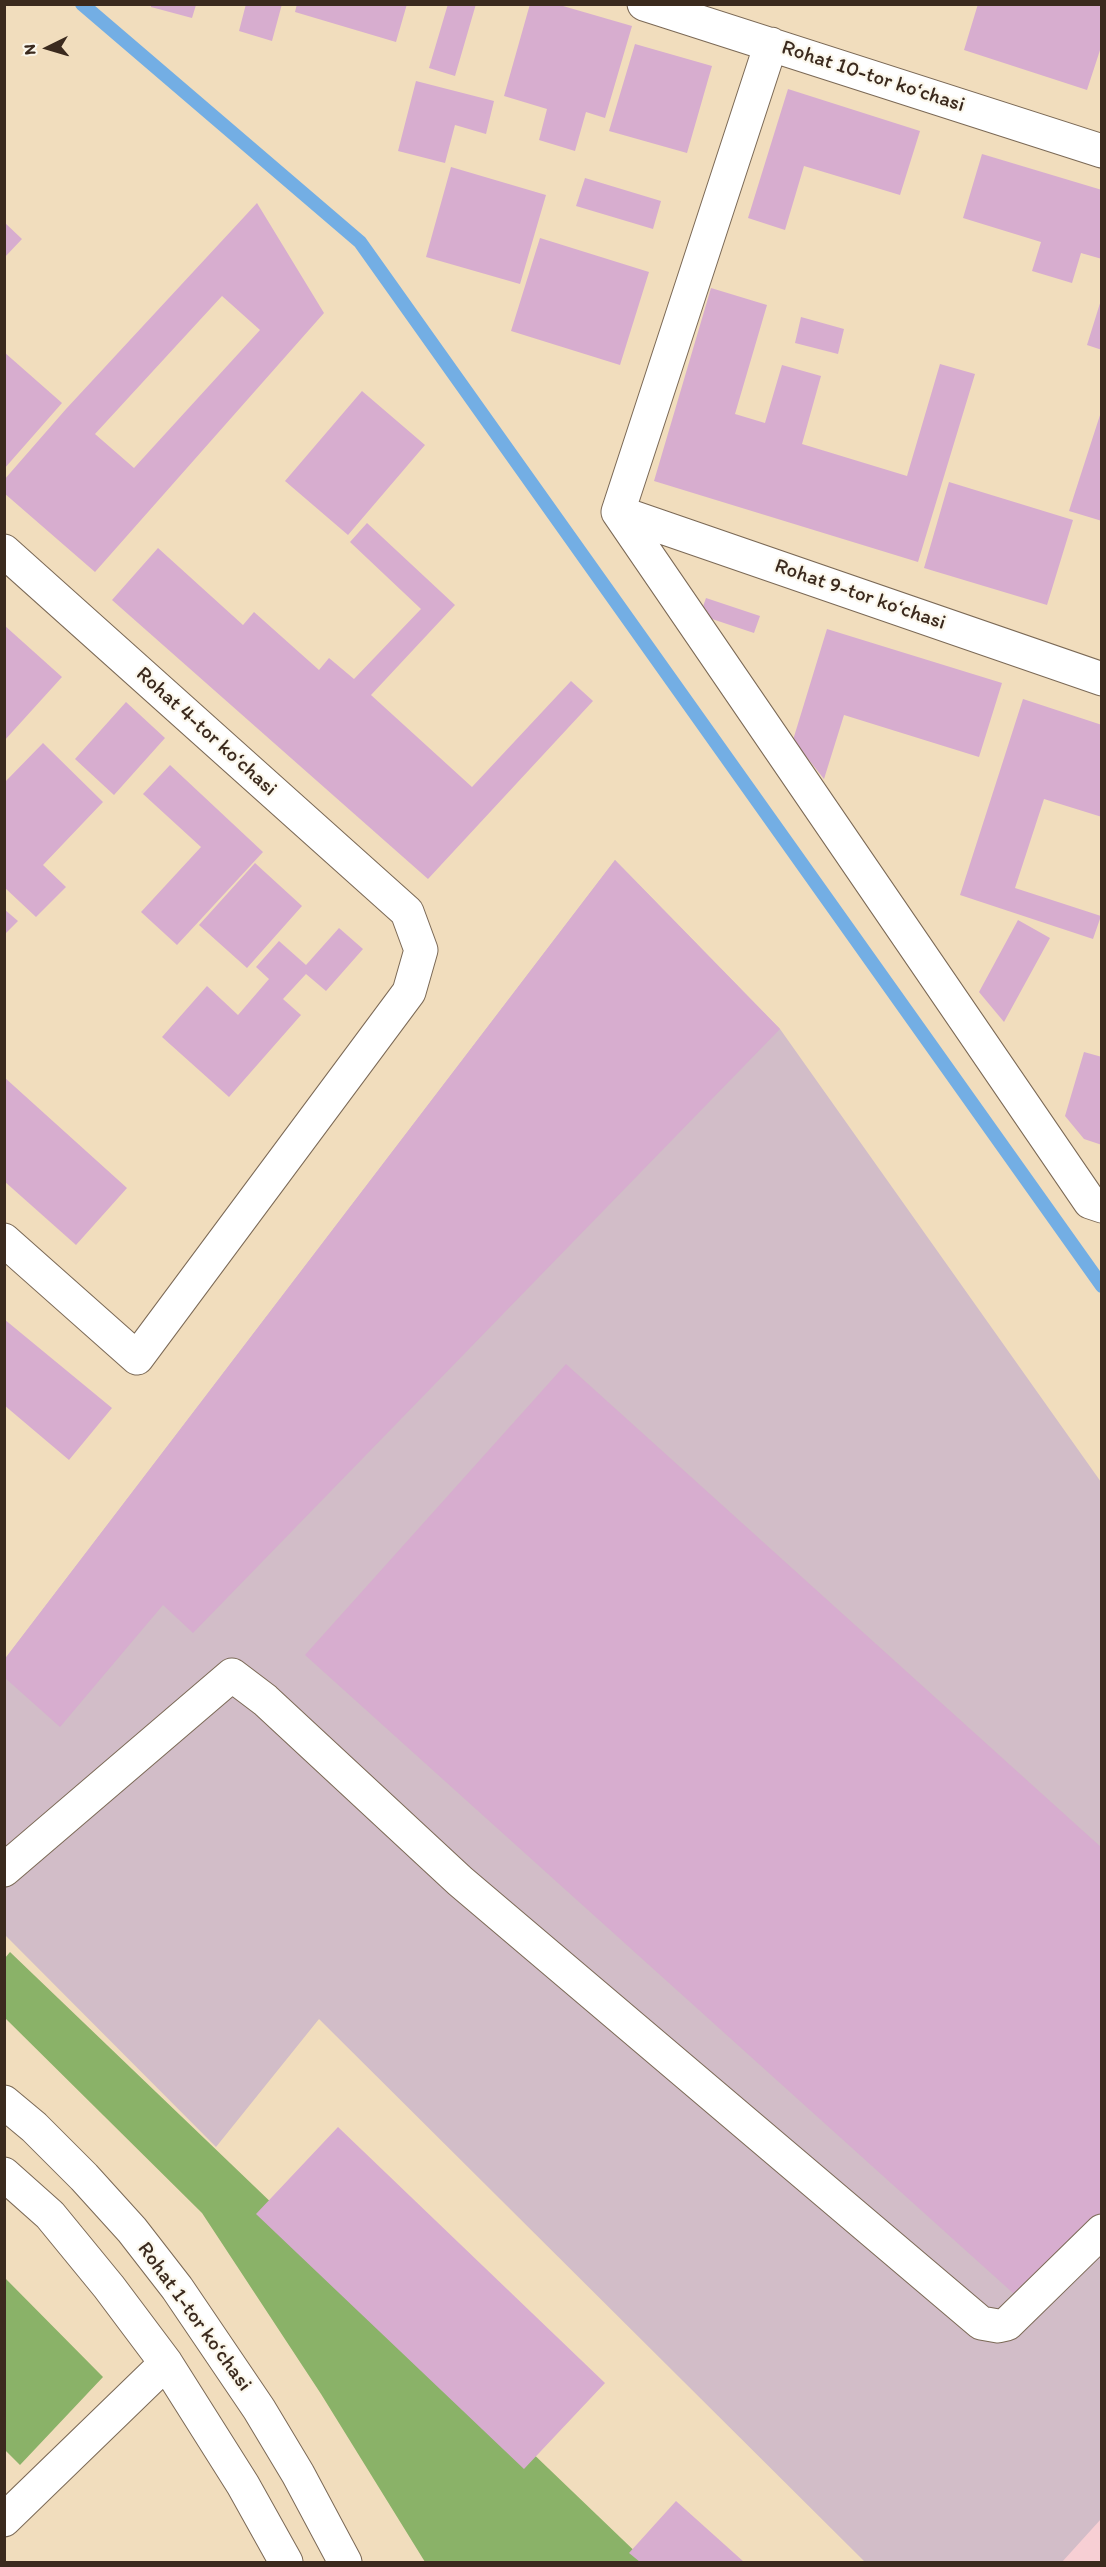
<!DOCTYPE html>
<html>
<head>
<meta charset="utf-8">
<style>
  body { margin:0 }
  #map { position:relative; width:1106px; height:2567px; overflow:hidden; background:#f1ddbd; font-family:Itim,sans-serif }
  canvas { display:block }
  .frame { position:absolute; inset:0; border:6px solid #3b2a1e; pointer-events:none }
  .north { position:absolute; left:18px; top:18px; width:60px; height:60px; -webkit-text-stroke:4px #fbf7ec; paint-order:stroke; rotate:265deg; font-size:16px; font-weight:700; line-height:24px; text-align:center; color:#3b2a1e }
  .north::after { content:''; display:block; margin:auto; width:21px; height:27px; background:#3b2a1e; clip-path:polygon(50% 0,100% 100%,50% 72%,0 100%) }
</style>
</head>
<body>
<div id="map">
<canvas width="1106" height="2567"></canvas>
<div class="frame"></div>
<div class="north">N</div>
</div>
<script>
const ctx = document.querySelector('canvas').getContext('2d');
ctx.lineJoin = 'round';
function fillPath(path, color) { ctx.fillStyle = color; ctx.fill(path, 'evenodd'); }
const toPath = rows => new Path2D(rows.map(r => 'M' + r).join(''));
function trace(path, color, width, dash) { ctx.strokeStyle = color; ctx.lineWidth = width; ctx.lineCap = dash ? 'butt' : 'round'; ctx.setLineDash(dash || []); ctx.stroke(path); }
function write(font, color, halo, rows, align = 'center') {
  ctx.font = font + ' Itim,sans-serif'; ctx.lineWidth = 4.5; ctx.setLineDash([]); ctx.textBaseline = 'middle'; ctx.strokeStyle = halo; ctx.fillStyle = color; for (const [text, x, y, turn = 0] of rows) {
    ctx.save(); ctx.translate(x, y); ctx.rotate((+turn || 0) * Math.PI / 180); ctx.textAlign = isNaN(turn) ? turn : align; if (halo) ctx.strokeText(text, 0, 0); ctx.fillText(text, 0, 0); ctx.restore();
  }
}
fillPath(toPath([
  [1101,2493,1101,2562,1038,2562]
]), '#f7cfd4');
fillPath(toPath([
  [615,860,780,1029,1101,1482,1101,2519,1062,2562,865,2562,319,2019,216,2147,5,1935,4,1660]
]), '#d2bdc8');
fillPath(toPath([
  [10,1952,646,2562,425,2562,321,2394,202,2213,5,2018,5,1958],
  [4,2277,103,2377,20,2465,5,2450]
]), '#8ab268');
trace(toPath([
  [82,4,360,242,1102,1286]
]), '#73aee4', 14);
fillPath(toPath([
  [246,4,282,4,272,41,239,31],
  [297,4,407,4,396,42,295,12],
  [448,4,476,4,455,76,429,68],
  [530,4,556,4,632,26,605,118,586,112,575,151,539,140,547,109,504,96],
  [978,4,1102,4,1102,44,1087,90,964,50],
  [151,5,196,5,192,18,151,7],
  [635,44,712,66,687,153,609,131],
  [416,81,494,101,486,134,455,125,445,163,398,151],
  [788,89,920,131,900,195,804,166,785,230,748,218],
  [982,154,1102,190,1102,259,1081,253,1072,283,1032,271,1041,242,963,218],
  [451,167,546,195,520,284,426,257],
  [585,178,661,201,653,229,576,206],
  [257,203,324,313,95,572,4,493,4,480,66,409],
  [222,296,260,330,134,468,95,434],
  [4,222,22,239,4,258],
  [540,238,649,272,620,365,511,331],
  [711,288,767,305,735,414,765,423,782,365,821,376,802,444,907,476,940,364,975,374,918,562,654,481],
  [1101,300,1102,300,1102,350,1087,345],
  [801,317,844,329,838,354,795,343],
  [4,352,62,403,4,469],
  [362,391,425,445,348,535,285,481],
  [1101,412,1102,412,1102,521,1069,511],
  [949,482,1073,520,1047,605,924,568],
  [367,523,455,605,371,695,472,787,571,681,593,701,428,879,112,600,158,548,243,625,254,612,319,670,329,658,354,679,421,609,350,542],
  [706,598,760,616,754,633,700,615],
  [4,625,62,677,4,741],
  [827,629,1002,683,979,757,844,715,824,779,793,740],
  [1023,699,1102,725,1102,817,1044,799,1015,888,1101,916,1093,939,960,895],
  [126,702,165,738,114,795,75,759],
  [43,743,103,802,43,865,66,887,36,917,4,887,4,783],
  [170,765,263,852,177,945,141,912,201,847,143,794],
  [615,860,780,1029,193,1633,163,1605,60,1727,4,1677,4,1660],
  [255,863,302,906,247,968,199,925],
  [4,909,18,921,4,935],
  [1018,920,1050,938,1004,1022,979,992],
  [339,928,363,949,326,991,306,974,283,999,301,1015,229,1097,162,1037,207,986,238,1015,269,979,256,967,279,941,306,965],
  [1084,1052,1102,1057,1102,1145,1084,1139,1065,1116],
  [4,1077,127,1188,76,1245,4,1181],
  [4,1319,112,1408,69,1460,4,1405],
  [566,1364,1102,1848,1102,2216,1024,2303,305,1655],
  [338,2127,605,2383,524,2469,256,2214],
  [676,2501,744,2562,640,2562,629,2553]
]), '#d7adcf');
const minor = toPath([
  [644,4,1102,151],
  [618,512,1090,1202,1102,1206],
  [618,512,1102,679],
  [618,512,771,44],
  [4,551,407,912,421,950,409,992,137,1358,4,1240],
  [4,1870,232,1675,265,1700,460,1881,981,2323,998,2326,1007,2324,1102,2231],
  [4,2102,34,2127,84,2177,132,2230,177,2288,259,2409,298,2474,345,2562],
  [4,2174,50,2215,109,2287,166,2363,243,2485,286,2562],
  [4,2520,166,2363]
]);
trace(minor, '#7b6956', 35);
trace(minor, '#fff', 33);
write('21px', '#3b2a1e', '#fbf7ec', [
  ["Rohat 10-tor ko‘chasi",873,77,18],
  ["Rohat 9-tor ko‘chasi",860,595,19],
  ["Rohat 4-tor ko‘chasi",206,732,42],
  ["Rohat 1-tor koʻchasi",194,2317,54]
]);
</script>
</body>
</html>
